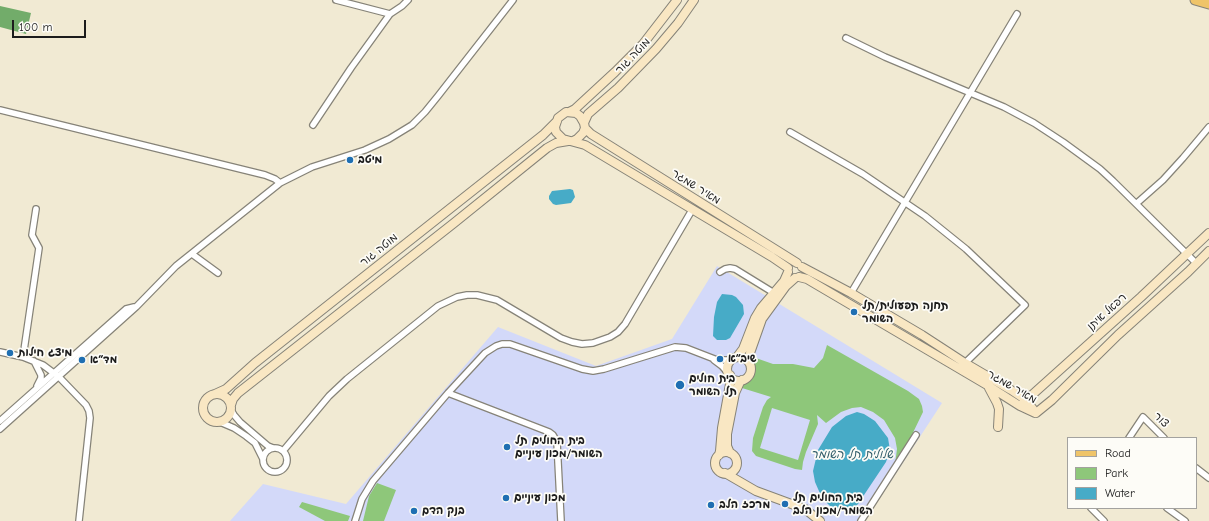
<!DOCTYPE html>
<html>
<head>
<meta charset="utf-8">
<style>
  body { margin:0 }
  #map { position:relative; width:1209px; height:521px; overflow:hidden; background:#f1ead3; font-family:"Comic Neue",sans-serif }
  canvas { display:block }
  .legend { position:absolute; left:1067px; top:437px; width:130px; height:72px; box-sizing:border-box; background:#fdfcf7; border:1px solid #a3a29f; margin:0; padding:5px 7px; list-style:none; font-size:12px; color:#1c1c1c }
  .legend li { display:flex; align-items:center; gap:8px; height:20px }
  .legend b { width:20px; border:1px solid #a3a29f }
  .scale { position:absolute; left:12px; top:20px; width:74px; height:18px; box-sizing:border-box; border:2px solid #1c1c1c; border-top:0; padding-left:5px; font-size:12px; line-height:14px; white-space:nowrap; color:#1c1c1c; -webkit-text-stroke:3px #fdfcf7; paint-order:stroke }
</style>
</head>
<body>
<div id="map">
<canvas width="1209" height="521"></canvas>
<ul class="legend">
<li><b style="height:5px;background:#efc469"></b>Road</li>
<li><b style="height:11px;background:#8ec77a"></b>Park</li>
<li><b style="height:11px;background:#47abc7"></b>Water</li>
</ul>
<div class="scale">100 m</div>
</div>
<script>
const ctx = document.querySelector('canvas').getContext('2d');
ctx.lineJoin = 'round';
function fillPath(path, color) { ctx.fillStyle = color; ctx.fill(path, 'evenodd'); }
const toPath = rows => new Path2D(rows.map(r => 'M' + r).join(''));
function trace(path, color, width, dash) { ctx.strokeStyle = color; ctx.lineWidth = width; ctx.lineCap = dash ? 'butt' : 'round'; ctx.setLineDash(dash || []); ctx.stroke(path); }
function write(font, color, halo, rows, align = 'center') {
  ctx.font = font + ' "Comic Neue","Playpen Sans Hebrew",sans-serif'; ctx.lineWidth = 3.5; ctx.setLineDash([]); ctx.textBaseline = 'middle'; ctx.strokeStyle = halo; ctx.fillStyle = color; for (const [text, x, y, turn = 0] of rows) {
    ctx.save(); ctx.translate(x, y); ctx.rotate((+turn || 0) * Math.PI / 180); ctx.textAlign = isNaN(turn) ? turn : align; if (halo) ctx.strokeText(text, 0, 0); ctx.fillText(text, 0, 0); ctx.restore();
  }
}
fillPath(toPath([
  [717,266,942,403,865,521,230,521,263,484,346,504,498,327,596,366,672,339]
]), '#d3d9f9');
fillPath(toPath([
  [827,345,908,391,919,399,922,406,923,412,907,445,895,464,897,449,895,438,884,420,873,412,861,407,852,408,841,412,826,423,817,415,818,424,806,452,803,462,802,470,795,469,756,456,752,451,753,438,763,407,767,400,771,397,742,388,753,357,773,364,793,364,814,368,823,358],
  [772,408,810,420,798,460,760,448],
  [377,483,396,490,384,521,363,521,369,496],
  [302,502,350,516,348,521,325,521,299,507]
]), '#8ec77a');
fillPath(toPath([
  [0,6,31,13,26,34,0,27]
]), '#72ac6a');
fillPath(toPath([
  [570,189,573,190,575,197,571,203,556,205,553,204,549,199,549,196,552,191],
  [722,294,732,295,736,297,743,305,744,314,730,338,726,340,717,340,713,336,714,317,717,302],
  [857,412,864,414,875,421,888,438,890,450,886,462,858,504,854,508,847,510,840,509,830,506,822,498,815,482,813,471,818,450,832,427,846,416]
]), '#47abc7');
const street = toPath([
  [336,0,390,14],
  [846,38,885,57,1004,107,1034,123,1063,142,1100,169,1113,181,1196,263],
  [0,110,265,175,275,179,280,183],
  [313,125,351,68,390,14,402,6,408,0],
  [790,132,863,174,925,216,966,249,1025,305,965,363],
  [1137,203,1163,180,1183,158,1209,127],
  [192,254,218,273],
  [720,272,725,269,730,268,735,269,774,293],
  [851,293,1017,14],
  [0,352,23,357,43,365,59,377,86,405,89,411,90,418,79,521],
  [23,357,39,248,32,235,36,209],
  [714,360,722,366,729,374],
  [34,361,41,375,41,378,37,386],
  [448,393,549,432,553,435,557,442,561,521],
  [231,410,234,415,240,422,268,446,273,448],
  [0,421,126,309,134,307],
  [220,422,234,428,246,436,255,443,263,459],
  [0,429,136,307,176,266,280,183,312,167,365,150,389,139,412,125,425,112,438,96,513,0],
  [1129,438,1143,417,1164,438],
  '263 460a12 12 0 1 1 24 0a12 12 0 1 1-24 0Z',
  [283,451,329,396,347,379,438,306,457,297,467,295,477,295,497,300,561,338,572,342,582,344,593,343,610,337,618,332,625,324,692,210],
  [1196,468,1209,478],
  [1091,508,1104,521],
  [1167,508,1185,521],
  [355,521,362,499,373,481,448,393,485,353,496,346,502,344,510,344,582,369,593,371,604,369,675,347,686,348,717,360,727,360,733,359],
  [861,521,916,435]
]);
const secondary = toPath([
  [569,112,575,109,615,72,643,44,677,0],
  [584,123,588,114,618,88,656,49,678,23,694,0],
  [585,128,591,134,607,144,797,263],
  [573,141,577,139,583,133,585,128,584,123,580,116,576,113,566,112,558,118,555,127,556,132,563,139,585,145,772,257,788,268],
  [802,267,851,293,922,335,965,363,1011,390,1026,400,1036,413],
  [799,277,807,279,987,385,1020,406,1035,413],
  [737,357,743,349,755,318,761,308,784,281,788,272],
  '727 369a12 12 0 1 1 24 0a12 12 0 1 1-24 0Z',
  [750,363,750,353,762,319,786,286,795,278],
  [989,388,997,403,999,409,998,427],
  '203 408a14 14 0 1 1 28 0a14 14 0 1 1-28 0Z',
  [215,394,226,389,255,363,543,135,557,121],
  [1023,403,1141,297,1209,233],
  [231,405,233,399,238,393,454,223,547,148,556,143,568,141],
  [1036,413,1052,400,1118,335,1188,272,1209,251],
  '715 463a11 11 0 1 1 22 0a11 11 0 1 1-22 0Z',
  [730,453,727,446,727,434,735,393,740,382,742,380],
  [719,455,720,451,722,428,730,384,730,375],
  [725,473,756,491,805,509,820,521]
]);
const primary = toPath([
  [1195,0,1209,4]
]);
trace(street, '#868378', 8);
trace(secondary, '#868378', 10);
trace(primary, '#868378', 11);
trace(street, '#fff', 5.5);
trace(secondary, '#f9e7c3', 8);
trace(primary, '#efc469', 9);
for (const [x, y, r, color] of [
  [350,160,4,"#1f6fb2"],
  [854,312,4,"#1f6fb2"],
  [10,353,4,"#1f6fb2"],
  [720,359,4,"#1f6fb2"],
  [82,360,4,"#1f6fb2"],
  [680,385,5,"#1f6fb2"],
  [507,447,4,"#1f6fb2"],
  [506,498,4,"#1f6fb2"],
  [785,504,4,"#1f6fb2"],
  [711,505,4,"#1f6fb2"],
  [414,511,4,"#1f6fb2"]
]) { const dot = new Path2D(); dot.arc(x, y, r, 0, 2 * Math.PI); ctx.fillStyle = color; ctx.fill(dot); trace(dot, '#fdfcf7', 1.5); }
write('11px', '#1c1c1c', '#fdfcf7', [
  ["מוטה גור",633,56,-46],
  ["מאיר שמגר",696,187,32],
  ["מוטה גור",379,250,-39],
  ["רפאל איתן",1107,312,-42],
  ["מאיר שמגר",1012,387,30],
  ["צור",1161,420,44]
]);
write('bold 11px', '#1c1c1c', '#fdfcf7', [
  ["מיטב",358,160],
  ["תחנה תפעולית/תל",862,306],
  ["השומר",862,319],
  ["מיצג חילות",18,353],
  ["שיב״א",728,359],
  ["מד״א",90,360],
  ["בית חולים",689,379],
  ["תל השומר",689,392],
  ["בית החולים תל",515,441],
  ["השומר/מכון עיניים",515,454],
  ["מכון עיניים",514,498],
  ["בית החולים תל",793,498],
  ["השומר/מכון הלב",793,511],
  ["מרכז הלב",719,505],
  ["בנק הדם",422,511]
], 'left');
write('italic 12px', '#2f5c69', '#fdfcf7', [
  ["שלולית תל השומר",852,455]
]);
</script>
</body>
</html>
